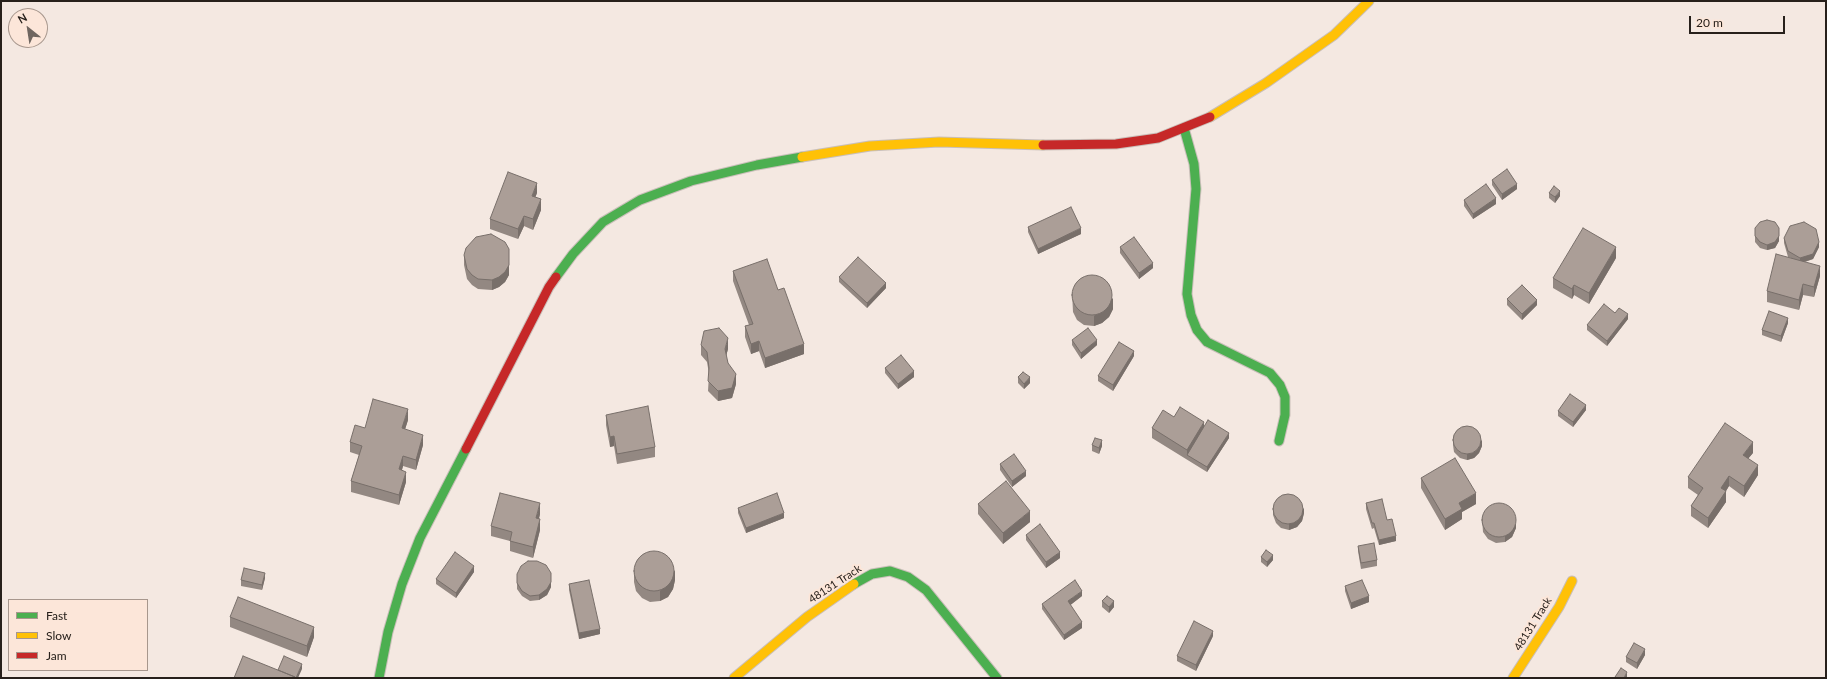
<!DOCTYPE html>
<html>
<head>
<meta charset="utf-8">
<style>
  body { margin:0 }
  #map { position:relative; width:1827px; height:679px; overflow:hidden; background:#f4e8e1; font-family:Lato,sans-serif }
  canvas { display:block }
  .frame { position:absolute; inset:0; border:2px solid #27201b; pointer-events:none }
  .legend { position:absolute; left:8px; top:599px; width:140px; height:72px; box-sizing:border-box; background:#fce6d9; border:1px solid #a7978d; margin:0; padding:5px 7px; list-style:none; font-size:12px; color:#27201b }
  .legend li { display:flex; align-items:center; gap:8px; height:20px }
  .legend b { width:20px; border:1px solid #a7978d }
  .north { position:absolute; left:8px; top:8px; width:40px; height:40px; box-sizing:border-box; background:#fce6d9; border:1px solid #a7978d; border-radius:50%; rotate:330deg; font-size:11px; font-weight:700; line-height:16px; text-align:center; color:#27201b }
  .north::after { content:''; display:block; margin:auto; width:14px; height:18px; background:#6f6660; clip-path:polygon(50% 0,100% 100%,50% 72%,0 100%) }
  .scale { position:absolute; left:1689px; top:16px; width:96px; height:18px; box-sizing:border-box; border:2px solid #27201b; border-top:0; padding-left:5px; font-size:12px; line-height:14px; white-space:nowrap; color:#27201b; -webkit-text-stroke:3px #fce6d9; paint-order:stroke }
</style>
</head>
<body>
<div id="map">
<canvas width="1827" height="679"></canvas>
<div class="frame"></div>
<ul class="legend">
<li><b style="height:5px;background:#4caf50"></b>Fast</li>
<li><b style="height:5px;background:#ffc107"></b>Slow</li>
<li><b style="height:5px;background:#c62828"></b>Jam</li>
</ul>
<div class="north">N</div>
<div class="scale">20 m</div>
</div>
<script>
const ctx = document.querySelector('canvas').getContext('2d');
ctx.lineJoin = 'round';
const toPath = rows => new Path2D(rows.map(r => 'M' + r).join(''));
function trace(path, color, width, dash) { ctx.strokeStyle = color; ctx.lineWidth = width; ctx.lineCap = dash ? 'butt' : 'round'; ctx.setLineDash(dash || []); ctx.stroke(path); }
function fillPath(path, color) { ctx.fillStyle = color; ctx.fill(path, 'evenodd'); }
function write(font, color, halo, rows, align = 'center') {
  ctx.font = font + ' Lato,sans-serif'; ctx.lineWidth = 4; ctx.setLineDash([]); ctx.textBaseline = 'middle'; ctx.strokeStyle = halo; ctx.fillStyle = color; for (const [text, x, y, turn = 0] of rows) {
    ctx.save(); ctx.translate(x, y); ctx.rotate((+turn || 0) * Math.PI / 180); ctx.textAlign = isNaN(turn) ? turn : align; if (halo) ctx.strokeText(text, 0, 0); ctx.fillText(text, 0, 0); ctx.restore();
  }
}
const fast = toPath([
  [1184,128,1194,164,1196,189,1187,294,1191,315,1197,330,1207,342,1270,373,1280,385,1285,397,1285,415,1279,441],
  [556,277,573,254,603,222,640,200,691,181,757,165,802,157],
  [854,584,872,574,890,571,908,577,926,590,997,678],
  [379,678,388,632,402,584,420,538,466,449]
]);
const slow = toPath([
  [1210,117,1266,83,1334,35,1369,1],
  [802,157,870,146,939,142,1043,145],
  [734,678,807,617,854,584],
  [1513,678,1559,607,1572,581]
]);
const jam = toPath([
  [1043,145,1116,144,1158,138,1210,117],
  [466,449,549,287,556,277]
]);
trace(fast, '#c9bfb9', 11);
trace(slow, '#c9bfb9', 11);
trace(jam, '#c9bfb9', 11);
trace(fast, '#4caf50', 9);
trace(slow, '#ffc107', 9);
trace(jam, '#c62828', 9);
fillPath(toPath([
  [1492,180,1517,189,1502,200,1492,185],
  [537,193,535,197,541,210,533,230,524,226,518,239,490,229,490,219],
  [1549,193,1560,196,1555,203,1549,198],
  [1464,200,1496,204,1473,219,1464,206],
  [1028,227,1081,234,1038,254,1028,232],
  [1755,228,1779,241,1775,248,1767,250,1760,248,1755,242],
  [1784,238,1819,247,1813,259,1805,262,1820,276,1814,297,1803,295,1799,310,1767,302,1767,291,1791,258,1788,257,1784,243],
  [1120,247,1153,268,1139,279,1120,253],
  [464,255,509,275,505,282,499,287,492,290,478,289,472,285,467,279,464,265],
  [1616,258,1589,304,1574,295,1572,299,1553,288,1553,278],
  [733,271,778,290,804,354,765,368,759,351,751,354,745,337,745,326,749,325,733,281],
  [839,277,886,288,867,308,839,282],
  [1072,292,1113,309,1109,317,1102,323,1094,326,1084,325,1077,320,1073,312],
  [1507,299,1537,305,1522,320,1507,305],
  [1628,319,1607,346,1587,330,1587,325],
  [1788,323,1781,342,1762,335,1762,330],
  [1072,340,1097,345,1081,359,1072,345],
  [701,345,728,349,726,356,728,363,736,384,732,398,718,401,708,391,709,374,707,362,701,355],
  [1134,356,1113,391,1098,381,1098,376],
  [885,368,914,377,898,389,885,373],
  [1018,377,1030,383,1024,389,1018,383],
  [1586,410,1573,427,1558,416,1558,411],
  [606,415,655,447,655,457,617,464,614,446,610,447,606,425],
  [1174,417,1204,428,1229,438,1207,472,1152,438,1152,428],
  [408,420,405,429,423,445,416,470,403,466,402,470,406,482,399,505,351,492,351,481,359,455,350,452,350,442,365,428],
  [1453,440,1482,446,1479,453,1474,458,1467,460,1460,458,1454,452,1453,445],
  [1092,445,1102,446,1099,454,1092,451],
  [1753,453,1748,458,1758,475,1744,497,1729,486,1726,491,1726,502,1708,528,1691,516,1691,506,1698,495,1688,488,1688,477],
  [1000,464,1026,476,1012,487,1000,470],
  [1421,478,1476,504,1462,512,1462,519,1445,530,1421,488],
  [1366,503,1387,520,1396,541,1379,545,1374,528,1372,529,1366,509],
  [978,504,1030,522,1003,544,978,514],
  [738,508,784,518,746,533,738,513],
  [1273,510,1304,513,1302,521,1297,527,1289,530,1281,528,1276,523,1273,515],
  [540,514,539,519,540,530,533,558,510,551,510,541,491,536,491,526],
  [1482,518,1516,528,1512,537,1505,542,1496,543,1488,539,1483,532],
  [1026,535,1060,558,1046,568,1026,540],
  [1358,546,1377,560,1377,566,1361,569,1358,551],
  [1261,557,1273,560,1267,567,1261,562],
  [474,572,456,598,436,584,436,579],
  [634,572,675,580,673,589,668,597,660,601,650,602,642,598,636,591,634,582],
  [517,574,551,587,547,595,539,600,530,601,522,596,517,589],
  [265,578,262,590,241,586,241,580],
  [569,584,600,634,579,639,569,590],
  [1345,586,1369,602,1351,609,1345,591],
  [1082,596,1070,605,1082,628,1064,640,1042,609,1042,604],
  [1102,601,1114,607,1109,613,1102,607],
  [230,617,314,637,307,657,230,627],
  [1213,636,1196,671,1177,661,1177,656],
  [1645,655,1637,669,1626,662,1626,657]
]), '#938882');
fillPath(toPath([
  [537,183,537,193,532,206,532,196],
  [1517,184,1517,189,1502,200,1502,194],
  [1560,191,1560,196,1555,203,1555,197],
  [1496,198,1496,204,1473,219,1473,214],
  [541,199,541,210,533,230,533,219],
  [524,216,524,226,518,239,518,229],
  [1081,228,1081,234,1038,254,1038,249],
  [1779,236,1779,241,1775,248,1767,250,1767,245],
  [1819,242,1819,247,1813,259,1800,263,1800,258],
  [1616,247,1616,258,1589,304,1589,293],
  [1153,263,1153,268,1139,279,1139,273],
  [509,265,509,275,505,282,499,287,492,290,492,280],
  [1820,266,1820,276,1814,297,1814,287],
  [886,283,886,288,867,308,867,303],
  [1803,284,1803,295,1799,310,1799,300],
  [1574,285,1574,295,1572,299,1572,289],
  [1113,298,1113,309,1109,317,1102,323,1094,326,1094,316],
  [1537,300,1537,305,1522,320,1522,314],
  [1628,314,1628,319,1607,346,1607,341],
  [1788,318,1788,323,1781,342,1781,336],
  [728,338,728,349,725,360,725,349],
  [1097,340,1097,345,1081,359,1081,353],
  [759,341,759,351,751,354,751,344],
  [804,344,804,354,765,368,765,358],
  [1134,351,1134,356,1113,391,1113,385],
  [914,371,914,377,898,389,898,384],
  [736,374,736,384,732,398,718,401,718,391],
  [1030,377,1030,383,1024,389,1024,384],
  [1586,405,1586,410,1573,427,1573,422],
  [408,409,408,420,402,439,402,428],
  [1204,422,1204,433,1187,455,1187,450],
  [1229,433,1229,438,1207,472,1207,467],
  [423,435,423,445,416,470,416,460],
  [614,436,614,446,610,447,610,437],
  [1102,440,1102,446,1099,454,1099,448],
  [1482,440,1482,446,1479,453,1474,458,1467,460,1467,454],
  [1753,442,1753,453,1743,465,1743,455],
  [403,456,403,466,399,480,399,469],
  [1758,465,1758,475,1744,497,1744,486],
  [1026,471,1026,476,1012,487,1012,481],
  [406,472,406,482,399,505,399,495],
  [1729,476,1729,486,1723,496,1726,491,1726,502,1708,528,1708,518,1721,488],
  [1476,493,1476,504,1462,512,1462,519,1445,530,1445,519,1459,503],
  [540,503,540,514,536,529,536,518],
  [1304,508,1304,513,1302,521,1297,527,1289,530,1289,524],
  [1030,511,1030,522,1003,544,1003,533],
  [784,513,784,518,746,533,746,528],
  [540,519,540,530,533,558,533,547],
  [1516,523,1516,528,1512,537,1505,542,1505,536],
  [1396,536,1396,541,1379,545,1379,540],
  [1060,552,1060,558,1046,568,1046,562],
  [1273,555,1273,560,1267,567,1267,562],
  [474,566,474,572,456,598,456,593],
  [675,570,675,580,673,589,668,597,660,601,660,591],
  [265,573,265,578,262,590,262,585],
  [551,582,551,587,547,595,539,600,539,595],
  [1082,591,1082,596,1068,607,1068,601],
  [1369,596,1369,602,1351,609,1351,603],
  [1114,601,1114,607,1109,613,1109,607],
  [1082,622,1082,628,1064,640,1064,635],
  [314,627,314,637,307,657,307,646],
  [600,629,600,634,579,639,579,633],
  [1213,631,1213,636,1196,671,1196,665],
  [1645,649,1645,655,1637,669,1637,663],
  [302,664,302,669,298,678,296,678],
  [1627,672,1627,678,1624,678]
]), '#786f6a');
const building = toPath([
  [1507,169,1517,184,1502,194,1492,180,1507,169],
  [508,172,537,183,532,196,541,199,533,219,524,216,518,229,490,219,508,172],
  [1486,184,1496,198,1473,214,1464,200,1486,184],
  [1554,186,1560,191,1555,197,1549,193,1554,186],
  [1071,207,1081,228,1038,249,1028,227,1071,207],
  [1767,220,1775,222,1779,228,1779,236,1775,242,1767,245,1760,242,1755,236,1755,228,1760,222,1767,220],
  [1804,222,1816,229,1819,242,1813,254,1800,258,1788,251,1784,238,1790,226,1804,222],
  [1583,228,1616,247,1589,293,1574,285,1572,289,1553,278,1583,228],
  [491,234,505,242,509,249,509,265,505,272,499,277,492,280,478,279,472,275,467,269,464,255,466,248,476,237,491,234],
  [1134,237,1153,263,1139,273,1120,247,1134,237],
  [1776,254,1820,266,1814,287,1803,284,1799,300,1767,291,1776,254],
  [858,257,886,283,867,303,839,277,858,257],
  [767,259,778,290,784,288,804,344,765,358,759,341,751,344,745,326,753,324,733,271,767,259],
  '1072 295a20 20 0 1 1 40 0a20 20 0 1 1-40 0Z',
  [1522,285,1537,300,1522,314,1507,299,1522,285],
  [1604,304,1615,313,1619,308,1628,314,1607,341,1587,325,1604,304],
  [1769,311,1788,318,1781,336,1762,330,1769,311],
  [719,328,728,338,725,349,728,363,736,374,732,388,718,391,708,381,709,368,707,352,701,345,704,331,719,328],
  [1088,328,1097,340,1081,353,1072,340,1088,328],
  [1119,342,1134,351,1113,385,1098,376,1119,342],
  [901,355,914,371,898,384,885,368,901,355],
  [1023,372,1030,377,1024,384,1018,377,1023,372],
  [1570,394,1586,405,1573,422,1558,411,1570,394],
  [373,399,408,409,402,428,423,435,416,460,403,456,399,469,406,472,399,495,351,481,362,446,350,442,355,425,365,428,373,399],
  [648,406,655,447,617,454,614,436,610,437,606,415,648,406],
  [1180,407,1204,422,1187,450,1152,428,1163,410,1174,417,1180,407],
  [1208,420,1229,433,1207,467,1187,455,1208,420],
  [1725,423,1753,442,1743,455,1758,465,1744,486,1729,476,1721,488,1726,491,1708,518,1691,506,1703,488,1688,477,1725,423],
  '1453 440a14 14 0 1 1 28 0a14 14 0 1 1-28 0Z',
  [1095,438,1102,440,1099,448,1092,445,1095,438],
  [1014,454,1026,471,1012,481,1000,464,1014,454],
  [1455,458,1476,493,1459,503,1462,509,1445,519,1421,478,1455,458],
  [1006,481,1030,511,1003,533,978,504,1006,481],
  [500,493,540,503,536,518,540,519,533,547,510,541,512,532,491,526,500,493],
  [777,493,784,513,746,528,738,508,777,493],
  '1273 509a15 15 0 1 1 30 0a15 15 0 1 1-30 0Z',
  [1382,499,1387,520,1392,519,1396,536,1379,540,1374,523,1372,523,1366,503,1382,499],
  '1482 520a17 17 0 1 1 34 0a17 17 0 1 1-34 0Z',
  [1040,524,1060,552,1046,562,1026,535,1040,524],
  [1374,543,1377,560,1361,563,1358,546,1374,543],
  [1266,550,1273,555,1267,562,1261,557,1266,550],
  '634 571a20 20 0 1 1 40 0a20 20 0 1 1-40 0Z',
  [455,552,474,566,456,593,436,579,455,552],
  [528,561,537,561,546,565,551,573,551,582,547,589,539,595,530,596,522,591,517,583,517,574,521,566,528,561],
  [244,568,265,573,262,585,241,580,244,568],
  [589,580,600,629,579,633,569,584,589,580],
  [1075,580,1082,591,1068,601,1082,622,1064,635,1042,604,1075,580],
  [1362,580,1369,596,1351,603,1345,586,1362,580],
  [1107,596,1114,601,1109,607,1102,601,1107,596],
  [238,597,314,627,307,646,230,617,238,597],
  [1194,621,1213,631,1196,665,1177,656,1194,621],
  [1634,643,1645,649,1637,663,1626,657,1634,643],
  [243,656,295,677,294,678,234,678,243,656],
  [284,656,302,664,296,678,295,678,295,677,278,670,284,656],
  [1621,668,1627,672,1624,678,1617,678,1615,677,1621,668]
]);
fillPath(building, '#ab9e97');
trace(building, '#786f6a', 1);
write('11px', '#27201b', '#fce6d9', [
  ["48131 Track",835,584,-33],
  ["48131 Track",1533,624,-58]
]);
</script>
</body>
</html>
